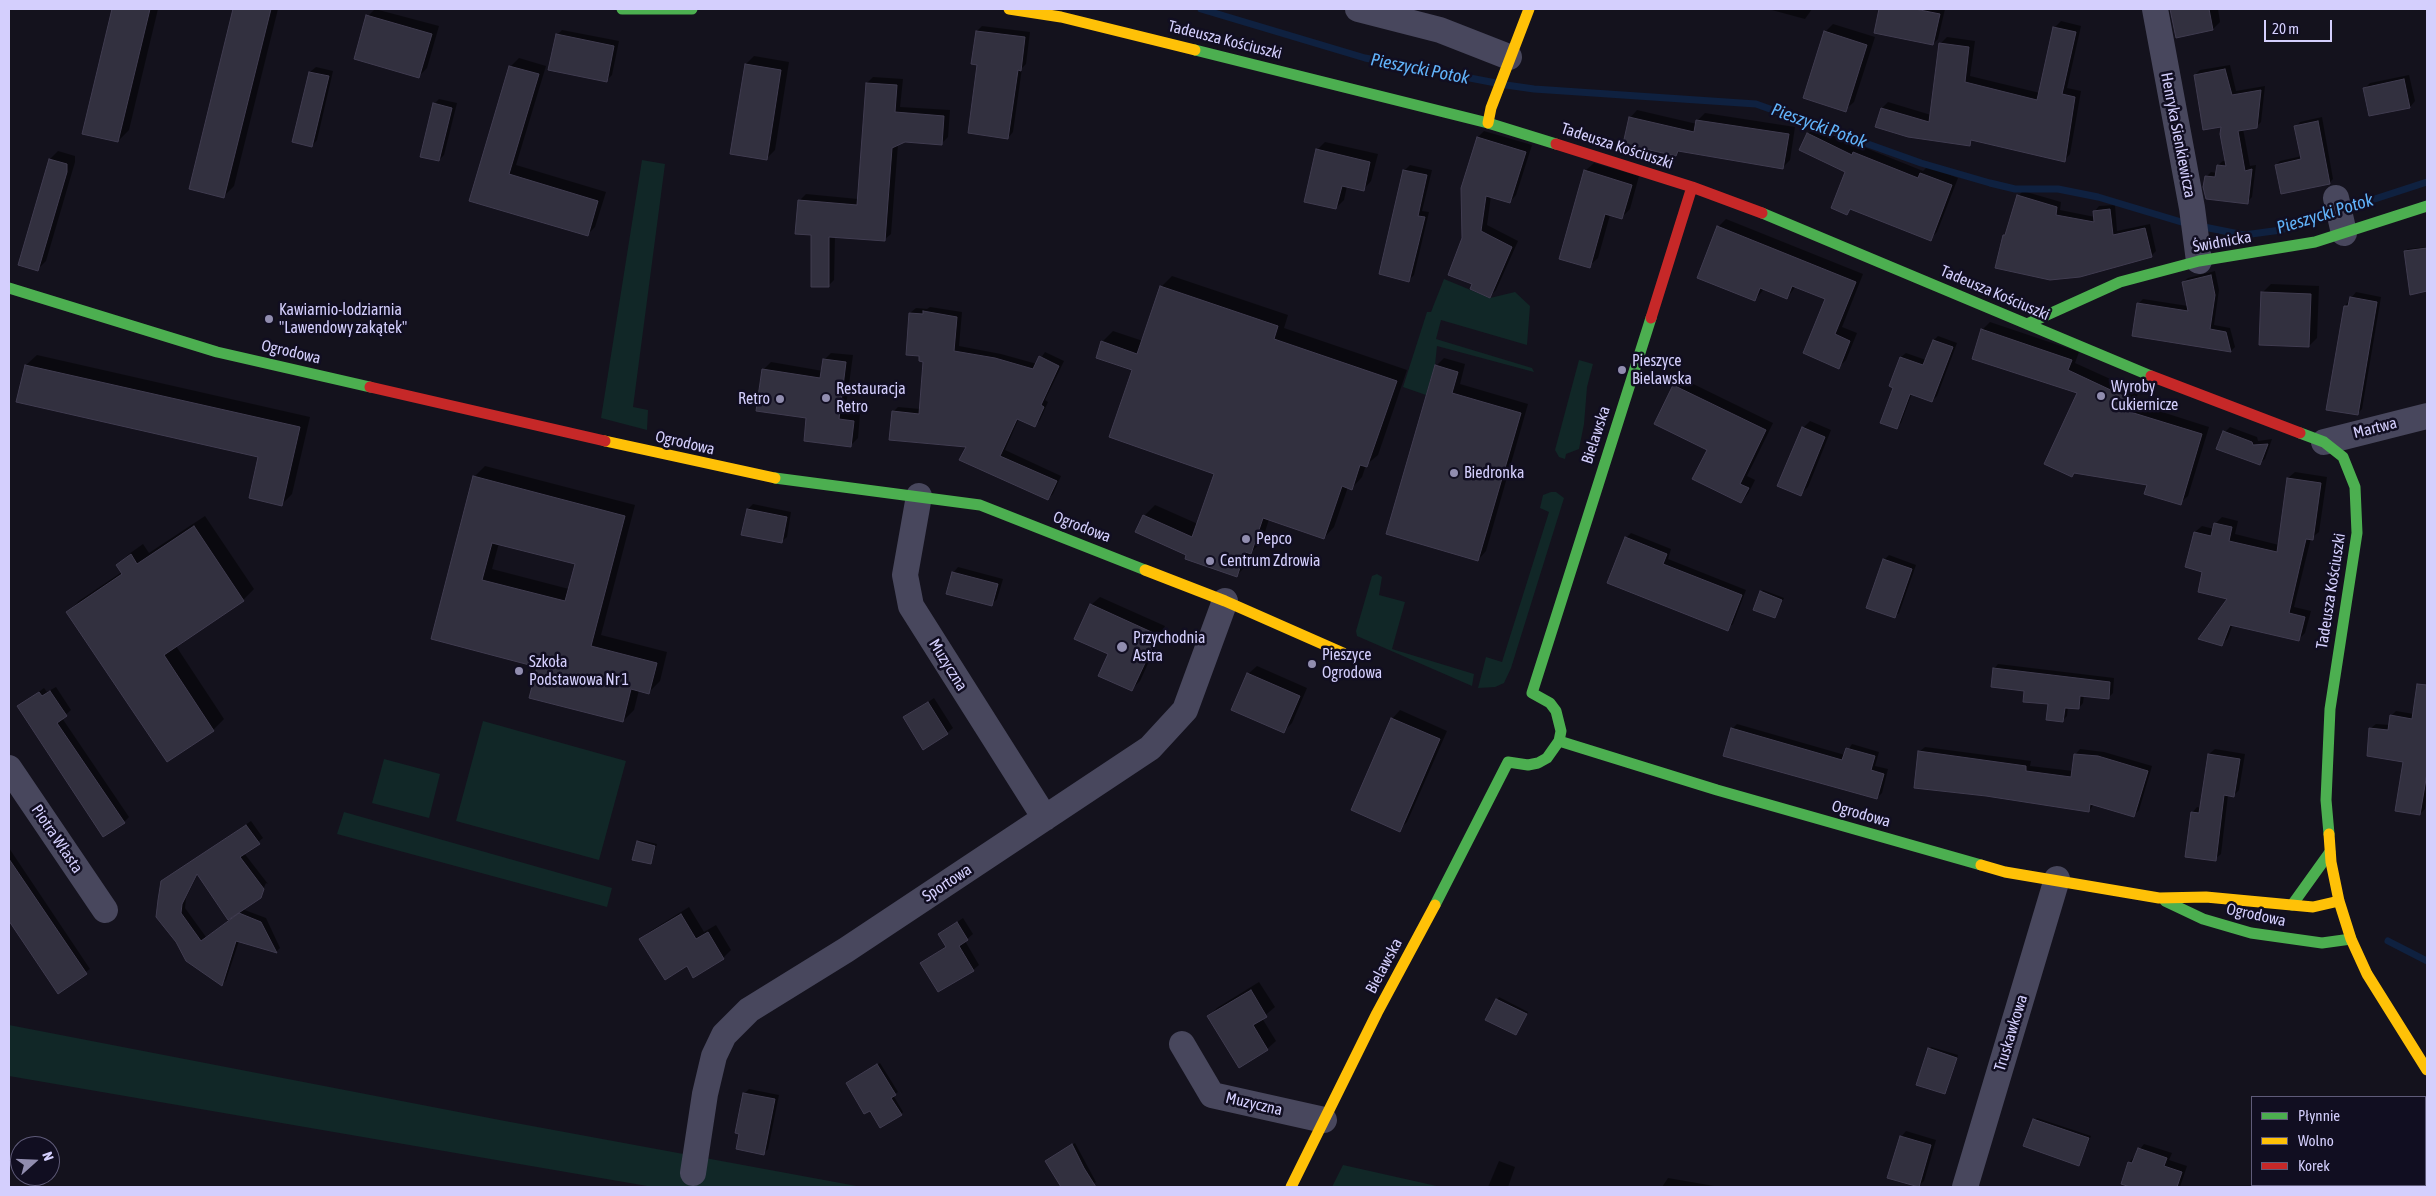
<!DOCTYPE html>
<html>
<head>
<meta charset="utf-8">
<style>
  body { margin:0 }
  #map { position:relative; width:2436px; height:1196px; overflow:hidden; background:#14121d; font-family:"Asap Condensed",sans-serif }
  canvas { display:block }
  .frame { position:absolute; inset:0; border:10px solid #d4cffd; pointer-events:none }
  .legend { position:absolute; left:2251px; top:1096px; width:175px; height:90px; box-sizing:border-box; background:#110e21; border:1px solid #5f5b79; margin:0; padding:6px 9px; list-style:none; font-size:15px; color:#d4cffd }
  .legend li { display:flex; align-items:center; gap:10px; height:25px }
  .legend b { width:25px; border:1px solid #5f5b79 }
  .north { position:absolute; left:10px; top:1136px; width:50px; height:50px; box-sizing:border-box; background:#110e21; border:1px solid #5f5b79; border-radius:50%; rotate:70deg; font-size:14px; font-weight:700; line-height:20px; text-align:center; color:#d4cffd }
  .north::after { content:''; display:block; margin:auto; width:18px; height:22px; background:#918daf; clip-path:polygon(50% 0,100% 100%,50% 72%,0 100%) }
  .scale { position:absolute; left:2264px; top:20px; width:68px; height:22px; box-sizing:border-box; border:2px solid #d4cffd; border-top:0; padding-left:6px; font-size:15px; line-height:18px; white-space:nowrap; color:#d4cffd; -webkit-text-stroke:4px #110e21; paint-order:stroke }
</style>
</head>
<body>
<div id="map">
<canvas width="2436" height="1196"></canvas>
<div class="frame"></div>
<ul class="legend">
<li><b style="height:6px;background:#4caf50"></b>Płynnie</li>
<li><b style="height:6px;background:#ffc107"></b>Wolno</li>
<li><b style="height:6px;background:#c62828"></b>Korek</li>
</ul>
<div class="north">N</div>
<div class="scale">20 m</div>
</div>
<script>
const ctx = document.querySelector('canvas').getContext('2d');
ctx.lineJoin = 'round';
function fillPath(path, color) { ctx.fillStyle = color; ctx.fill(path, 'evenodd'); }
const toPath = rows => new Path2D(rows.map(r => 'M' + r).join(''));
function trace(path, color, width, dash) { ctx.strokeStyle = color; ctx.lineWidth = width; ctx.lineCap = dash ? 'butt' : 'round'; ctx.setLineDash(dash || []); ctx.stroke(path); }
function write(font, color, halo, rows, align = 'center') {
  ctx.font = font + ' "Asap Condensed",sans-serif'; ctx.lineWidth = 5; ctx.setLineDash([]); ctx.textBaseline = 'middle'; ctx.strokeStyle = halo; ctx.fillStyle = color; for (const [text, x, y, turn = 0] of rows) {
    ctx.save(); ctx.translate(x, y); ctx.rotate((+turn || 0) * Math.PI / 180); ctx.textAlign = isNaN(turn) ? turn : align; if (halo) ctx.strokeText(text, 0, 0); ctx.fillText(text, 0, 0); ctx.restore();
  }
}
fillPath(toPath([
  [642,160,665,164,633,407,648,410,647,430,601,418],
  [1444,279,1490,298,1515,292,1530,306,1527,345,1441,320,1436,339,1532,368,1534,372,1437,346,1435,365,1426,395,1403,387,1427,312,1431,312],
  [1579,360,1593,364,1587,387,1584,424,1579,449,1566,454,1565,459,1559,457,1555,450],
  [1551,492,1556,492,1564,498,1511,668,1504,683,1495,687,1478,688,1486,657,1502,662,1549,512,1540,508,1543,495],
  [1377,574,1382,577,1379,595,1405,602,1392,649,1474,674,1472,686,1357,636,1356,631,1372,576],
  [483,721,626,761,599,860,456,821],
  [384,759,440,774,429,818,372,803],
  [344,812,612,888,607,907,337,834],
  [9,1025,505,1121,862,1187,653,1187,9,1076],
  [1343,1165,1441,1187,1332,1187]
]), '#112727');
fillPath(toPath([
  [113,9,158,9,129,130,118,141,83,133],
  [235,9,278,9,234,186,223,197,190,188],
  [375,9,439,26,427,68,418,77,368,16],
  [1768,9,1812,9,1805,19],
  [1881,9,1945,9,1938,39,1933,44,1876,32],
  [2171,9,2218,9,2220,22,2213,29,2177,36],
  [2061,21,2081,26,2067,88,2081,91,2070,154,2064,161,1974,139,1970,144,1877,126,1882,108,1888,102,1931,115,1941,43,1947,37,1975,41,1970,76,2040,93,2054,28],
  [1833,24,1875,37,1854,102,1845,110,1825,32],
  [982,26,1030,32,1026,64,1022,68,1013,132,1008,138,979,64,977,31],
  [562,30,619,41,612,75,607,80,557,35],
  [754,56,789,62,775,150,766,159,746,64],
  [519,58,546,66,516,165,606,192,595,227,587,235,470,200,510,67],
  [2230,65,2236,91,2265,86,2261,122,2256,127,2243,129,2250,166,2256,165,2252,197,2247,202,2206,177,2211,172,2217,173,2218,165,2223,161,2226,161,2222,125,2195,75,2200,70],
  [316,67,333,71,317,140,312,146,294,142,310,72],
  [2409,75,2415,101,2410,107,2370,115,2365,88,2370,83],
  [873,77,903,79,900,107,950,110,948,137,942,143,904,140,898,144,891,234,884,240,835,236,834,280,828,286,799,201,806,194,858,199,867,83],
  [439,99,457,103,444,155,439,160,434,104],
  [1637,110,1697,124,1698,120,1705,113,1795,127,1790,160,1783,167,1680,151,1676,155,1630,118],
  [2322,117,2333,179,2329,183,2276,165,2280,161,2302,156,2296,127,2300,122],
  [1815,127,1859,148,1861,146,1923,171,1928,166,1958,178,1937,232,1930,239,1852,208,1847,213,1847,172,1808,134],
  [1484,131,1532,145,1516,195,1510,202,1491,196,1487,225,1518,241,1496,290,1490,296,1474,283,1464,238,1478,137],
  [1325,142,1378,154,1371,181,1363,190,1347,186,1344,200,1336,208,1317,150],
  [58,151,75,156,75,162,46,261,38,269,50,159],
  [1594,163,1639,176,1630,209,1621,218,1610,215,1598,258,1589,266,1585,171],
  [1410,165,1432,170,1422,211,1429,212,1414,275,1409,280,1380,273,1405,170],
  [2023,191,2061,202,2060,210,2095,217,2095,211,2099,206,2115,205,2117,231,2150,224,2156,251,2151,256,2080,276,2004,235,2008,232,2018,196],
  [1726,219,1863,274,1842,327,1857,333,1846,360,1838,368,1827,299,1796,286,1787,298,1764,289,1755,300,1718,227],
  [2427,247,2427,290,2411,294,2405,251,2408,249],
  [2215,271,2219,290,2214,325,2230,328,2235,347,2231,351,2138,304,2143,299,2188,306,2183,282,2188,278],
  [1172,276,1288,315,1284,328,1407,370,1378,455,1366,465,1362,477,1352,488,1348,487,1334,527,1324,538,1269,519,1262,542,1252,551,1248,564,1237,575,1188,555,1144,516,1155,505,1198,524,1215,473,1134,369,1102,342,1113,331,1143,341,1162,286],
  [2271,284,2319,286,2317,338,2309,346,2262,293],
  [2356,292,2381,297,2362,409,2357,414,2345,306],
  [930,307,962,312,959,346,1001,354,1037,364,1045,352,1064,361,1045,400,1048,402,1040,420,1035,425,1019,418,1005,450,1061,476,1053,494,1048,499,968,446,893,412,898,407,920,409,924,360,910,313,916,308,927,309],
  [1990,322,2079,352,2075,363,2139,392,2134,403,2209,427,2188,496,2180,503,2149,484,2075,472,2072,475,2079,392,1982,330],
  [1938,336,1957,343,1937,396,1932,401,1912,393,1901,423,1896,428,1894,387,1901,357,1906,353,1926,360,1934,340],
  [831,353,853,355,845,413,860,414,858,438,851,445,808,417,764,369,771,362,823,371,824,360],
  [37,355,310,417,292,494,282,504,260,456,18,401,26,365],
  [1444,358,1465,364,1460,384,1528,404,1486,551,1478,560,1436,366],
  [1681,378,1773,423,1747,476,1755,480,1748,494,1741,502,1708,449,1656,423,1674,385],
  [1810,421,1831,430,1808,487,1801,494,1803,428],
  [2230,427,2257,437,2258,441,2272,439,2265,459,2259,464,2225,432],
  [485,466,635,505,601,635,667,652,660,681,649,692,639,690,634,710,623,721,539,666,432,638,474,477],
  [499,543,576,563,569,589,492,569],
  [2295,472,2327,477,2319,532,2311,538,2294,607,2311,611,2305,633,2299,639,2233,624,2228,638,2221,645,2230,598,2204,571,2187,566,2195,532,2202,526,2214,529,2216,523,2222,517,2238,521,2235,534,2279,545,2288,478],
  [753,504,791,512,787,537,781,542,748,509],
  [205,516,254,589,243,600,176,646,224,719,213,730,167,761,68,612,79,601,122,572,118,565,129,554,143,544,149,553],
  [1631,533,1671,549,1668,559,1746,590,1733,624,1727,629,1626,538],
  [1889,555,1916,565,1899,613,1894,617,1884,560],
  [958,567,1003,579,997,599,992,604,953,573],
  [1763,590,1784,598,1775,617,1761,592],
  [1100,597,1165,626,1140,681,1132,689,1109,654,1091,605],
  [1998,664,2114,678,2113,693,2108,698,2084,695,2083,703,2079,708,2068,707,2067,716,2063,720,2049,703,1994,669],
  [1257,666,1307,688,1292,723,1283,732,1248,674],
  [2423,685,2427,686,2427,794,2425,809,2420,814,2404,761,2371,728,2376,724,2390,725,2391,716,2396,711,2414,714],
  [56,687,71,710,62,718,129,817,124,822,19,707,44,688,47,692],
  [934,698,953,728,947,733,905,718],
  [1400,710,1447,731,1407,822,1399,830,1392,719],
  [1737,724,1845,755,1852,744,1879,752,1875,766,1888,769,1882,793,1877,798,1732,729],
  [1925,747,2031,761,2030,766,2073,771,2075,755,2080,749,2104,752,2152,766,2139,810,2134,815,2094,804,2089,811,1919,752],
  [2215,749,2245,754,2239,790,2234,795,2228,795,2221,854,2215,859,2192,813,2197,807,2201,808,2209,754],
  [251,821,263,838,244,853,268,884,264,892,268,884,266,883,260,896,242,909,266,918,280,948,276,952,239,941,226,980,222,985,163,882],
  [198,874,229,920,206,937,185,908,186,898],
  [640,840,657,844,651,863,638,842],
  [9,848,90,969,58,992,9,920],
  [689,907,704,932,716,925,731,950,723,958,694,976,687,965,641,939,649,932],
  [963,918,973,934,965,941,979,965,973,970,922,963,946,946,940,934],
  [1259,982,1275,1007,1262,1018,1276,1041,1267,1049,1240,1066,1209,1016,1217,1008],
  [1499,997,1528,1012,1516,1033,1487,1019],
  [1931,1047,1958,1055,1945,1093,1929,1049],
  [880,1063,898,1092,893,1095,903,1112,901,1114,870,1109,848,1083],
  [749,1089,779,1095,768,1149,763,1154,744,1094],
  [2037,1118,2091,1136,2079,1165,2034,1120],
  [1906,1131,1936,1140,1924,1181,1918,1186,1901,1137],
  [1075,1143,1096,1182,1089,1187,1062,1187,1046,1161],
  [2144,1144,2172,1153,2169,1160,2187,1166,2180,1187,2155,1187,2148,1185,2146,1187,2134,1187,2122,1183,2129,1163],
  [1499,1161,1515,1167,1508,1187,1488,1187],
  [1668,1178,1720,1187,1662,1187]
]), '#0007');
trace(toPath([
  [1201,9,1365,58,1496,83],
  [1506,85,1534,89,1756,104,1921,163,1990,183,2015,189,2058,189,2098,197,2188,224],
  [2344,209,2427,182],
  [2199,226,2244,235,2281,230,2334,212],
  [2388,941,2427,961]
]), '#0f2140', 7);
const building = toPath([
  [112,9,150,9,118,142,82,134,112,9],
  [233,9,271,9,224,198,189,189,233,9],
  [1879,9,1915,9,1940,14,1933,45,1874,33,1879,9],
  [2170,9,2209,9,2213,30,2176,38,2170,9],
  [366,15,432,34,419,78,354,59,366,15],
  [2053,27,2076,32,2062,94,2075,97,2065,162,1971,140,1970,146,1908,137,1875,127,1881,108,1929,122,1939,43,1969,47,1965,82,2037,100,2053,27],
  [976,31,1025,37,1021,71,1018,70,1008,139,968,133,977,65,971,64,976,31],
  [1824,31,1867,45,1846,112,1803,98,1824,31],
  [556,34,614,46,607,82,548,70,556,34],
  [745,64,781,70,767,160,730,154,745,64],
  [509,66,539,74,509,174,598,201,588,236,469,201,509,66],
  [2225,69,2232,95,2261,90,2257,128,2238,131,2245,171,2252,169,2248,204,2206,199,2203,187,2205,176,2215,177,2217,165,2226,166,2220,134,2221,127,2203,130,2194,75,2225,69],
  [309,72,329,76,312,147,292,142,309,72],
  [2404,79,2410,108,2369,116,2363,88,2404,79],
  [866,83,897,85,895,112,944,116,942,145,905,142,892,148,885,241,829,237,829,287,811,287,811,235,795,234,798,200,857,205,866,83],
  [433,103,452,108,439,161,420,157,433,103],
  [1629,117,1694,132,1696,120,1789,134,1783,169,1678,151,1676,156,1623,144,1629,117],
  [2318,121,2330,184,2281,194,2275,165,2301,159,2294,126,2318,121],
  [1807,133,1852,155,1853,152,1918,178,1920,173,1952,185,1931,241,1850,209,1847,215,1831,208,1845,172,1799,150,1807,133],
  [1477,137,1526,152,1510,203,1486,196,1481,231,1512,247,1490,298,1470,289,1472,284,1448,275,1462,238,1461,188,1477,137],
  [1316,149,1370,162,1364,191,1342,186,1336,209,1304,202,1316,149],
  [49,159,67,164,67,172,38,271,18,265,49,159],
  [1403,170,1427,175,1418,216,1425,217,1409,282,1379,274,1403,170],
  [1584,170,1632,185,1622,219,1605,214,1590,268,1559,259,1584,170],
  [2017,195,2057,207,2056,215,2094,222,2093,211,2110,209,2113,235,2145,228,2152,257,2080,277,2050,280,1995,268,2003,235,2005,235,2017,195],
  [1717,226,1856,282,1835,334,1850,341,1839,369,1803,353,1825,299,1792,286,1787,299,1760,288,1755,301,1697,278,1717,226],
  [2427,248,2427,291,2410,295,2404,251,2427,248],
  [2211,275,2215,295,2210,329,2226,332,2231,352,2132,336,2137,303,2188,311,2182,282,2211,275],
  [1160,286,1278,326,1274,339,1397,381,1367,467,1360,465,1352,490,1342,486,1324,539,1263,518,1251,554,1245,552,1237,577,1185,559,1186,555,1135,532,1143,515,1192,537,1214,474,1109,437,1132,370,1096,358,1101,341,1137,354,1160,286],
  [2261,292,2311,294,2309,347,2259,345,2261,292],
  [2350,297,2377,302,2358,415,2326,410,2344,306,2348,306,2350,297],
  [923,311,957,317,954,351,995,358,1033,369,1039,356,1059,366,1041,405,1044,407,1035,427,1017,419,1000,456,1057,481,1048,500,959,460,966,447,889,440,892,411,919,414,923,362,919,361,919,356,906,355,909,313,923,314,923,311],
  [1981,329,2072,360,2068,370,2132,400,2127,411,2202,434,2181,505,2144,494,2147,485,2074,473,2072,477,2044,464,2077,393,1972,359,1981,329],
  [1933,340,1953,347,1932,402,1910,394,1897,429,1880,423,1893,388,1889,386,1900,357,1923,365,1933,340],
  [823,359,846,362,839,419,854,421,851,447,804,441,806,418,756,411,762,369,820,378,823,359],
  [25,365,300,427,282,506,249,498,258,457,16,402,25,365],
  [1435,365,1458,372,1452,393,1521,413,1478,561,1386,534,1435,365],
  [1673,385,1766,430,1740,484,1749,488,1741,503,1692,479,1707,450,1654,424,1673,385],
  [1802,427,1825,437,1801,496,1777,486,1802,427],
  [2223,431,2252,442,2253,445,2268,444,2260,465,2216,449,2223,431],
  [473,476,625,516,591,646,657,663,649,694,631,689,623,722,529,698,537,667,431,639,473,476],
  [492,543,575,564,565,601,482,580,492,543],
  [2287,478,2321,483,2313,540,2306,539,2289,613,2305,617,2299,641,2230,625,2222,646,2198,639,2227,599,2198,592,2202,572,2185,567,2194,532,2211,536,2214,523,2232,527,2229,541,2277,552,2287,478],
  [747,509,787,517,782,543,741,535,747,509],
  [194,526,244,601,164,655,214,731,167,762,66,612,122,574,116,565,131,554,137,564,194,526],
  [1625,537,1667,554,1663,564,1742,595,1728,631,1607,583,1625,537],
  [1883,559,1912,569,1895,618,1866,608,1883,559],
  [952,572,998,584,992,606,946,594,952,572],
  [1760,591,1782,600,1775,618,1753,610,1760,591],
  [1090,604,1158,635,1132,691,1098,676,1108,654,1074,639,1090,604],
  [1993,668,2110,682,2109,699,2080,696,2079,709,2065,708,2063,722,2046,720,2048,704,2023,702,2024,691,1991,687,1993,668],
  [1247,673,1300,696,1284,733,1231,710,1247,673],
  [2417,684,2427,685,2427,773,2420,815,2395,811,2403,762,2367,756,2369,728,2388,730,2390,715,2412,719,2417,684],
  [50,691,67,716,57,723,125,823,103,837,17,706,39,692,42,696,50,691],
  [928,702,948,734,923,750,903,717,928,702],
  [1391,718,1440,739,1400,832,1351,810,1391,718],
  [1731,728,1842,760,1846,748,1875,756,1871,770,1884,774,1877,799,1723,756,1731,728],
  [1918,751,2026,766,2026,771,2071,777,2074,754,2098,756,2148,771,2134,817,2090,804,2089,812,1986,796,1914,788,1918,751],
  [2208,754,2240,759,2234,797,2224,795,2216,861,2185,857,2191,812,2199,813,2208,754],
  [246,825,260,844,240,857,264,889,261,898,228,920,197,874,182,904,181,913,201,941,239,913,261,922,277,953,236,941,222,986,186,961,176,942,156,917,158,900,161,881,246,825],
  [637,841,655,846,651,864,632,860,637,841],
  [9,859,87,974,58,994,9,921,9,859],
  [681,914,696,939,708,932,724,959,693,978,687,966,665,980,639,939,681,914],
  [957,922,968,940,959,946,974,971,938,992,920,963,946,947,938,934,957,922],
  [1251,990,1267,1017,1253,1025,1268,1050,1239,1068,1207,1016,1251,990],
  [1496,999,1527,1014,1516,1035,1485,1020,1496,999],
  [1928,1048,1957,1058,1945,1094,1916,1085,1928,1048],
  [877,1064,896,1095,891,1098,902,1115,880,1128,870,1111,864,1114,846,1083,877,1064],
  [743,1093,775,1099,764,1155,736,1149,739,1134,735,1133,743,1093],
  [2033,1119,2089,1138,2079,1166,2023,1146,2033,1119],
  [1900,1136,1931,1145,1919,1187,1887,1178,1900,1136],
  [1072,1144,1084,1168,1096,1187,1061,1187,1045,1161,1072,1144],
  [2138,1148,2167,1158,2164,1166,2182,1172,2177,1187,2130,1187,2121,1184,2128,1162,2132,1163,2138,1148]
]);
fillPath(building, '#32303f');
trace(building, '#403c50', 1);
trace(toPath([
  [1358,9,1440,30,1509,57],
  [2155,9,2192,208,2199,261],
  [2336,198,2344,233],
  [2324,442,2427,416],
  [919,496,905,575,911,606,1045,818],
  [9,768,105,910],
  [1182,1044,1212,1095,1324,1120],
  [693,1173,705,1094,714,1056,724,1035,749,1010,846,950,1150,748,1185,710,1225,601],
  [1965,1187,2057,879]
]), '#48475d', 26);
trace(toPath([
  [622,9,692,9],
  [1195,50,1488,123,1556,144],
  [1762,213,2151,376],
  [9,288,217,352,370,387],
  [2027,324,2120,282,2199,261,2315,242,2427,206],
  [2300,433,2324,442,2343,457,2355,487,2357,533,2330,709,2326,800,2329,834],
  [775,478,980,505,1145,570],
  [1559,741,1717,790,1981,865],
  [2165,901,2203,919,2251,933,2322,943,2351,939],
  [1435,905,1508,762,1528,765,1538,763,1547,758,1559,741,1561,731,1556,711,1550,703,1532,693,1651,318],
  [2292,905,2330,852]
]), '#4caf50', 11);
trace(toPath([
  [1009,9,1061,17,1195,50],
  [1488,123,1491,108,1529,9],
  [605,441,775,478],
  [1145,570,1225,601,1343,653],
  [2329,834,2331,862,2339,901,2351,939,2367,974,2427,1070],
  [1981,865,2005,872,2159,898,2206,897,2313,907,2339,901],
  [1291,1187,1377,1013,1435,905]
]), '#ffc107', 11);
trace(toPath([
  [1556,144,1692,187,1762,213],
  [1651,318,1692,187],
  [2151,376,2300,433],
  [370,387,605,441]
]), '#c62828', 11);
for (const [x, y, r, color] of [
  [269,319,5,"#918daf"],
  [1622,370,5,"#918daf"],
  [2101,396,5,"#918daf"],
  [826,398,5,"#918daf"],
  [780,399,5,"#918daf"],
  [1454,473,5,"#918daf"],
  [1246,539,5,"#918daf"],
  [1210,561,5,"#918daf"],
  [1122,647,6,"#918daf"],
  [1312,664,5,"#918daf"],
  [519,671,5,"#918daf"]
]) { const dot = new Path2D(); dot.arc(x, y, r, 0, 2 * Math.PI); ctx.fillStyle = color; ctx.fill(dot); trace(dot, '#110e21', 2); }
write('16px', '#d4cffd', '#110e21', [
  ["Tadeusza Kościuszki",1225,40,14],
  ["Henryka Sienkiewicza",2178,135,79],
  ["Tadeusza Kościuszki",1617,146,18],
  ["Świdnicka",2222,242,-10],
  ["Tadeusza Kościuszki",1995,293,23],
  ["Ogrodowa",291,352,13],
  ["Martwa",2375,428,-14],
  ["Bielawska",1596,435,-72],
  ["Ogrodowa",685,443,13],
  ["Ogrodowa",1082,527,21],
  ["Tadeusza Kościuszki",2331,591,-81],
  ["Muzyczna",948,665,58],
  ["Ogrodowa",1861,814,16],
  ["Piotra Własta",57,839,56],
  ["Sportowa",947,883,-33],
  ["Ogrodowa",2256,915,12],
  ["Bielawska",1384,966,-62],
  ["Truskawkowa",2011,1033,-73],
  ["Muzyczna",1254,1104,13]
]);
write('16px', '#d4cffd', '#110e21', [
  ["Kawiarnio-lodziarnia",279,310],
  ["\"Lawendowy zakątek\"",279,328],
  ["Pieszyce",1632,361],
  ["Bielawska",1632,379],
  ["Wyroby",2111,387],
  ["Cukiernicze",2111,405],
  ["Restauracja",836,389],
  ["Retro",836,407],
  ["Retro",770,399,"right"],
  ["Biedronka",1464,473],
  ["Pepco",1256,539],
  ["Centrum Zdrowia",1220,561],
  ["Przychodnia",1133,638],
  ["Astra",1133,656],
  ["Pieszyce",1322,655],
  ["Ogrodowa",1322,673],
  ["Szkoła",529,662],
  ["Podstawowa Nr 1",529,680]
], 'left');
write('italic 18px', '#61b3fa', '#110e21', [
  ["Pieszycki Potok",1420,69,11],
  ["Pieszycki Potok",1819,126,20],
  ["Pieszycki Potok",2325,214,-17]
]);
</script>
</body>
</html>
